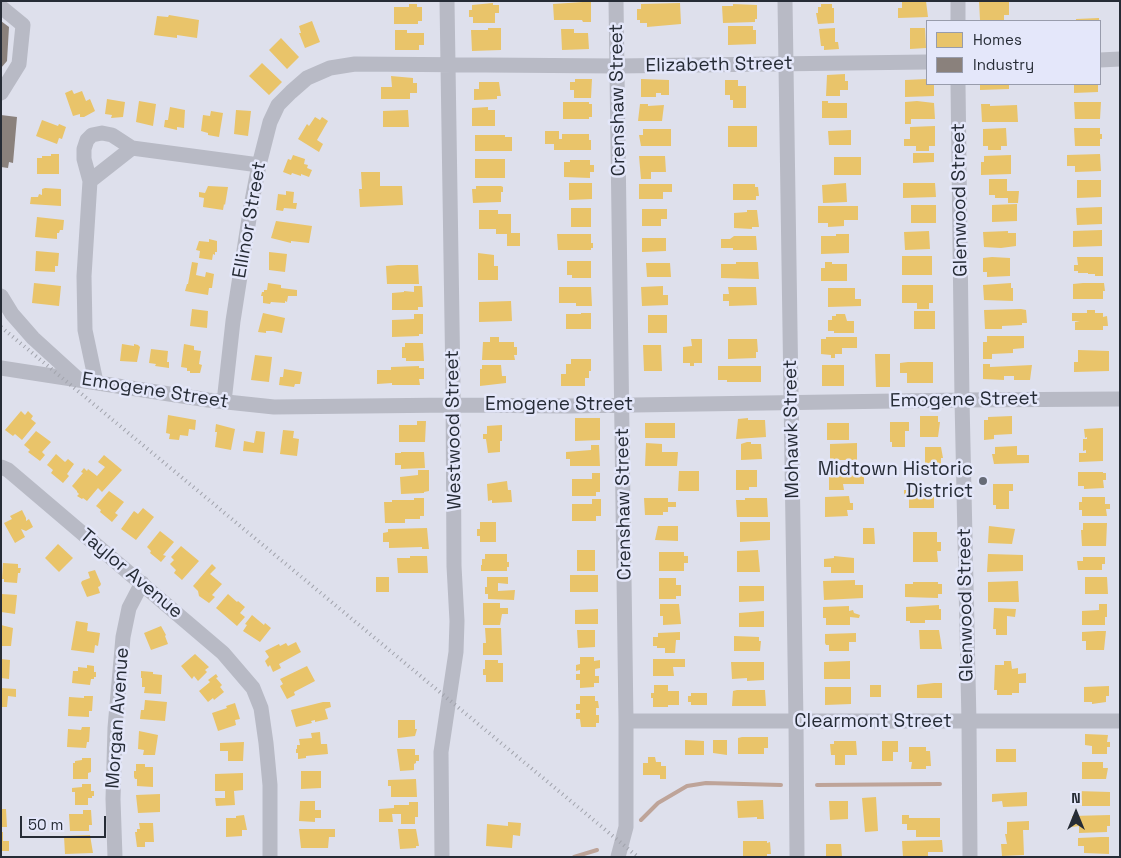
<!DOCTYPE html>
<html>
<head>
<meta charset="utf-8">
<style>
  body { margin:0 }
  #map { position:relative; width:1121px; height:858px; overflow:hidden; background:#dee0ec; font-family:"Space Grotesk",sans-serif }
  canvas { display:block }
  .frame { position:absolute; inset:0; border:2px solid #262c36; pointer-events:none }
  .legend { position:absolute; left:926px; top:20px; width:175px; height:65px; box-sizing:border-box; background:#e4e7fa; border:1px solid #989cac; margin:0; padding:6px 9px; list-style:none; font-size:15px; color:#262c36 }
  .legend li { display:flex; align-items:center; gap:10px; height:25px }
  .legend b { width:25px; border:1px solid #989cac }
  .north { position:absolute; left:1051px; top:788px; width:50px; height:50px; -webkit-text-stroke:4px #e4e7fa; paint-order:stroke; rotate:0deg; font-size:14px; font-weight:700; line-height:20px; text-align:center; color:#262c36 }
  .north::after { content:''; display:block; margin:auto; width:18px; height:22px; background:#262c36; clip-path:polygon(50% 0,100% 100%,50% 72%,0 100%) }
  .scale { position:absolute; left:20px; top:816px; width:86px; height:22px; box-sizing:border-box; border:2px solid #262c36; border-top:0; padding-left:6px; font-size:15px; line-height:18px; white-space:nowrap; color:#262c36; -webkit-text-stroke:4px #e4e7fa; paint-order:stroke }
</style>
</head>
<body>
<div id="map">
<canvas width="1121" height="858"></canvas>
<div class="frame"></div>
<ul class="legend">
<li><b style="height:14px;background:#e9c46a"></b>Homes</li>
<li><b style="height:14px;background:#8a817c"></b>Industry</li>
</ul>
<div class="north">N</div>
<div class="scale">50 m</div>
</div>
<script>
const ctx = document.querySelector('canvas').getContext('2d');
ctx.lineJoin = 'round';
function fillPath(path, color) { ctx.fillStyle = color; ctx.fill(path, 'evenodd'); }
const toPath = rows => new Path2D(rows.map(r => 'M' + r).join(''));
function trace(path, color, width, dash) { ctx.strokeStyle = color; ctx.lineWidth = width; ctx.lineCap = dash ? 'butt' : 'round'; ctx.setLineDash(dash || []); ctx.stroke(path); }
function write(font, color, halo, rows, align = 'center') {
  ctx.font = font + ' "Space Grotesk",sans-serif'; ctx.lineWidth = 5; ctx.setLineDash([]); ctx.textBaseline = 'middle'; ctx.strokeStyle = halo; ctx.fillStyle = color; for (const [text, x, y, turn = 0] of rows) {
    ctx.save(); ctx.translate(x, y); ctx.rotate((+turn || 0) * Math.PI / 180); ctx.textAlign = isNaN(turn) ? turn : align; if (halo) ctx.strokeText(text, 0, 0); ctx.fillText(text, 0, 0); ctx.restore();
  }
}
fillPath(toPath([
  [902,1,926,1,928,17,898,18,898,8,902,8],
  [979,1,1009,2,1009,15,1004,15,1004,20,980,20],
  [583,2,591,2,591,22,583,22,582,20,554,20,553,4],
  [493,3,493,5,499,5,499,13,495,13,495,23,473,23,473,17,469,17,469,10,472,10,472,5],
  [680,3,681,24,647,27,647,23,640,23,640,20,637,20,637,9,641,9,641,4],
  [409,4,417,4,417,7,422,7,422,21,418,21,418,24,394,24,394,7,409,7],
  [733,4,757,5,757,19,755,19,755,22,723,23,722,6,733,6],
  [821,4,832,4,832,8,834,8,834,23,818,24,816,13,818,13,818,7,821,7],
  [169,15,199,20,197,38,177,35,177,38,154,35,157,16,168,17],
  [1099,18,1099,21,1076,21,1076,19],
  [312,21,320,42,305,48,299,33,301,33,299,26],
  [728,26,753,26,753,30,756,30,756,44,728,45],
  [488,28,501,28,501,50,472,51,471,30,488,30],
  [835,28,835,42,838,42,839,49,824,50,824,46,821,46,819,29],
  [910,28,925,28,926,48,910,49],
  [561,29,574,29,574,33,588,33,589,49,562,50],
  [395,30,407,30,407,33,424,33,424,45,419,45,419,50,395,50],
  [281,38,299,57,287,69,269,50],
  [262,63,282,82,269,95,249,76],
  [845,74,845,81,848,81,848,90,840,90,840,96,826,96,827,75],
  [391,76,413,78,413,83,417,83,417,93,410,93,410,99,381,99,381,87,392,87],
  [575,79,592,79,591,98,574,98,574,90,570,90,570,82,575,82],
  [641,79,669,80,669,95,661,95,661,93,656,93,656,97,641,97],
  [927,79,927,84,934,84,934,96,905,97,905,80],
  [725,80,738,80,738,86,746,86,746,108,733,108,733,100,730,100,730,95,725,95],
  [479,82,499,82,501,96,497,96,497,99,474,100,474,89,479,89],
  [980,84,1009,84,1009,89,980,90],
  [1074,84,1098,84,1098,92,1074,93],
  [72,90,74,94,82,91,86,101,90,99,95,111,84,117,80,117,80,114,73,116,65,93],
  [107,99,125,102,123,117,111,118,112,115,105,114],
  [139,101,156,104,153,126,136,122],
  [822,101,828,101,828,103,847,103,847,118,822,118],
  [917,101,934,103,935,119,911,119,911,124,905,124,905,102],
  [563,102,589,102,589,104,592,104,592,117,589,117,589,119,563,119],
  [1074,102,1101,102,1100,119,1075,119],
  [640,104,648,104,648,106,664,105,662,121,638,121],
  [981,104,990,104,990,106,1017,105,1018,122,982,122],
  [170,107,185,110,184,128,177,127,177,130,164,127,165,120,168,120],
  [488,107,488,110,495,110,495,126,472,126,472,108],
  [236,110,251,111,248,136,234,134],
  [408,110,409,127,383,127,383,111],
  [211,111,223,113,219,137,208,135,208,133,201,131,203,115,210,116],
  [315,117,320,120,322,117,328,121,317,140,323,144,319,152,298,139,307,124,309,126],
  [42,120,58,126,59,124,66,127,62,139,59,138,57,144,36,136],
  [728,126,757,126,757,147,728,147],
  [935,126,935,146,929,146,929,151,916,151,916,146,904,146,904,139,910,139,910,127],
  [1006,128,1007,146,1001,146,1001,150,988,150,988,146,983,146,983,129],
  [1074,128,1100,128,1100,134,1102,134,1102,139,1100,139,1100,146,1075,146],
  [643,129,671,129,671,146,641,146,639,135,643,135],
  [851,130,851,145,829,145,828,131],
  [545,131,559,131,559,139,562,139,562,134,589,134,589,140,591,140,591,150,554,150,554,144,545,144],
  [475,135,505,135,505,137,512,137,512,151,475,151],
  [913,153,934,153,934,162,913,163],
  [51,154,59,154,59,174,37,174,37,158,42,158,42,156,51,156],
  [1100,154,1101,171,1075,172,1075,166,1067,166,1067,155],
  [293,155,305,159,304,164,308,165,307,168,312,170,309,177,301,174,301,176,292,173,291,175,283,172,288,159,291,160],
  [1011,155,1011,174,981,175,981,162,984,162,984,156],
  [639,156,665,156,666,172,651,172,651,179,641,179],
  [834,157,861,157,861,175,834,175],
  [475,159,505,159,505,178,475,178],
  [570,160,590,160,590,165,594,165,594,172,590,172,590,178,564,177,564,162,570,162],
  [361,172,380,172,380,186,402,186,403,205,360,207,359,189,362,189],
  [989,179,1007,179,1007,191,1019,191,1018,203,1008,203,1008,198,995,198,995,195,989,195],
  [1077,180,1101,180,1101,197,1077,198],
  [569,183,592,183,592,199,569,200],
  [846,183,847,202,823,203,822,185],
  [903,183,935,183,936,197,903,198],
  [639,184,672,184,672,192,663,192,663,199,639,199],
  [733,184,755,184,755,187,758,187,759,196,756,196,756,200,733,200],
  [208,186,228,187,225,205,224,204,223,210,203,207,204,198,199,197,199,192,205,193],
  [476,186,501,186,503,187,503,192,501,192,501,202,473,203,472,189,476,189],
  [45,188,61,189,61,206,30,204,31,197,38,197,39,194,42,195,42,189],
  [286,191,294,192,293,203,297,203,296,209,284,208,283,211,276,210,278,194,286,195],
  [1017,204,1017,221,992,222,992,205],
  [911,205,936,205,936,223,911,223],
  [818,206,858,206,858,220,844,220,844,226,828,227,828,223,818,223],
  [1102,207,1102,224,1077,225,1076,208],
  [571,208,591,208,591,227,571,227],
  [642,209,667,209,667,219,661,219,661,226,642,226],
  [479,210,498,210,498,214,511,214,511,233,520,233,520,246,507,246,507,234,496,234,496,229,479,229],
  [747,210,757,210,759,227,752,227,752,229,734,228,734,213,747,212],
  [37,217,64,220,63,230,60,230,59,233,57,233,57,239,35,237],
  [276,221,312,226,309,243,291,241,291,243,271,238],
  [1102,230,1102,246,1073,247,1073,231],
  [929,231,930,249,905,250,904,232],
  [1008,231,1008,233,1016,233,1016,246,1001,248,984,247,983,232],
  [557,234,591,234,591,243,593,243,593,248,591,248,591,250,558,250],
  [836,234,849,234,849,253,821,254,821,236,836,236],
  [734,236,756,236,757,250,733,250,733,248,721,248,721,239,730,239],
  [642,238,666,238,666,251,642,252],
  [209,239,217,241,217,252,215,252,215,255,213,254,212,260,199,258,200,251,196,250,199,241,209,242],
  [36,251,59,253,58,266,55,266,55,272,35,271],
  [269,252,287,254,285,272,269,270],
  [478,253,494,255,494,266,498,266,498,280,478,280],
  [902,256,932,256,932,275,902,275],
  [992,257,1010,258,1010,276,987,277,987,272,983,272,983,258],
  [1077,257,1103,257,1103,276,1095,276,1095,274,1088,274,1088,273,1078,273,1078,271,1074,271,1074,265,1078,265],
  [567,261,591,261,591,278,572,278,572,275,567,275],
  [192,262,198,263,196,275,205,277,206,272,214,274,212,288,209,288,208,295,185,291,187,284,188,284],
  [736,262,758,262,759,279,721,278,721,264,736,264],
  [825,262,832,262,832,264,847,264,847,281,821,281,821,268,825,268],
  [646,263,670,263,671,277,647,277],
  [398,265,418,265,419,284,387,284,386,266],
  [34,283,61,286,59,306,32,303],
  [268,283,281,285,281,288,297,290,297,296,288,296,287,302,285,301,285,303,271,302,270,304,263,303,263,296,261,296,262,292,264,292,264,290,267,290],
  [1011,283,1011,288,1013,288,1013,301,984,300,983,285],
  [1083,283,1104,283,1105,291,1103,291,1103,299,1073,299,1073,284],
  [902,285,933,285,933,303,929,303,929,309,917,309,917,303,902,303],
  [414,286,422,286,423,307,418,307,418,310,392,310,392,293,404,292,404,291,414,292],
  [663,286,663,295,668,295,668,305,642,306,641,287],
  [559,287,591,287,592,306,576,306,576,303,559,303],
  [728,287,756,287,757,305,729,306,729,301,723,301,723,294,729,294],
  [828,288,855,288,855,299,861,299,861,306,828,307],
  [511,301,512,321,479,322,479,302],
  [192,309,208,311,207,328,190,326],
  [1021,309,1026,310,1027,323,1022,323,1022,325,1002,326,1002,329,985,329,984,310],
  [1087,310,1095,310,1095,313,1103,313,1103,317,1107,316,1108,326,1103,326,1103,330,1075,330,1075,322,1080,321,1072,321,1072,313,1087,313],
  [914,311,935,311,935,329,914,329],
  [263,313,285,318,282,333,273,331,266,331,266,333,258,332],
  [581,313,591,313,591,329,566,329,566,314,581,314],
  [414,314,423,314,423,334,419,334,419,336,392,337,392,320,414,319],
  [836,314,845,314,847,321,854,321,854,333,834,333,834,331,828,331,828,320,832,320,832,316,836,316],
  [648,315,667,315,667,333,648,333],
  [987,336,1024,336,1024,348,1013,349,1013,353,992,354,992,359,983,359,983,342,987,342],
  [490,337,499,337,499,342,514,342,514,347,517,347,517,355,514,355,515,360,482,360,483,342,490,342],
  [826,337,857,337,857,348,842,348,842,354,835,354,835,358,831,358,831,355,821,354,821,339,826,339],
  [691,339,702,339,702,363,694,363,694,366,690,366,690,363,683,363,683,347,692,346],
  [728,339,757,339,758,352,756,352,756,358,728,359],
  [405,343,423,343,424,361,406,361,406,358,402,358,402,347,405,347],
  [122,344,134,346,134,344,138,345,140,347,137,362,120,361],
  [184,344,194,346,194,350,201,351,199,364,202,365,200,373,190,373,190,371,187,371,187,368,181,367],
  [643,345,661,345,662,371,644,371],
  [151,349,168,351,167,362,169,362,169,368,155,366,156,364,149,363],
  [1078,350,1109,351,1109,371,1074,372,1074,362,1078,362],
  [875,354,890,354,890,387,876,387],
  [255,355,272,357,269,382,251,380],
  [571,359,591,359,591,371,589,371,589,378,585,378,585,386,561,386,561,374,566,374,566,364,571,364],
  [908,362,933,362,933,383,907,383,907,373,900,373,900,363],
  [983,364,990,364,990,367,1032,365,1030,380,1014,380,1014,376,1004,376,1004,380,983,379],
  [482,365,501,365,502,376,506,376,506,383,480,386,480,369,482,369],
  [822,365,844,365,844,386,822,386],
  [419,366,419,368,424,368,424,379,419,379,420,385,392,385,392,383,377,384,377,370,391,370,391,367],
  [718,366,761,366,761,382,727,382,727,380,718,380],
  [284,369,302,372,300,384,295,384,294,387,279,385,280,377,283,377],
  [21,411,25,415,28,411,33,416,31,419,36,423,22,440,15,434,13,436,5,430],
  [168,415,196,420,195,430,189,429,188,436,180,435,179,440,169,439,170,434,166,433],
  [920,416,938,416,938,422,940,422,938,437,920,437],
  [1012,416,1012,434,994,435,994,439,984,440,984,420,988,420,988,417],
  [575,418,600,418,600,440,575,441],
  [748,418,748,420,765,420,766,437,736,439,738,419],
  [417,421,426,421,425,442,399,442,399,425,417,425],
  [890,422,909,422,909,431,905,431,905,447,892,447,892,442,890,442],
  [645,423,675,423,675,438,645,438],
  [827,423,849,423,849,440,827,440],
  [216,424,235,429,231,450,215,447,217,432,215,432],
  [502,425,502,441,500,441,500,452,488,453,486,439,483,439,483,434,487,434,487,426],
  [1103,428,1103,461,1079,462,1079,453,1086,453,1086,450,1083,451,1083,439,1087,439,1087,437,1085,438,1084,429],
  [283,430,294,431,293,438,299,439,297,456,280,454],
  [36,431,51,442,42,452,45,455,40,461,28,452,30,450,24,445],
  [256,431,265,432,263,453,243,451,244,441,254,443],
  [747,442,751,442,751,444,761,444,762,459,741,460,741,444],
  [646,443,662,444,662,452,678,452,677,466,645,466],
  [857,443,857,460,830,460,830,444],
  [591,445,599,445,600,466,570,466,570,459,566,459,566,452,591,450],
  [1017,446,1017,455,1029,455,1029,463,994,464,992,454,995,454,995,447],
  [925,447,941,447,943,458,941,458,941,464,925,464],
  [401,452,424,452,425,468,401,469,401,465,395,465,395,453,401,453],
  [56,454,65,462,68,459,74,464,67,474,69,476,63,483,51,473,53,470,47,465],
  [104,455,122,470,102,492,98,488,87,501,83,498,82,499,77,496,79,494,77,492,77,491,72,486,83,473,81,472,84,468,87,471,88,469,97,476,105,467,98,462],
  [418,470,429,470,429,491,424,492,424,493,401,494,400,477,418,475],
  [736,470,757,470,757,487,749,487,749,490,736,490],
  [829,470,864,470,864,484,843,484,844,490,829,490],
  [679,471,699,471,699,491,678,491],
  [1078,472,1103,472,1103,473,1106,473,1106,480,1103,480,1104,488,1084,489,1084,486,1078,486],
  [592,473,600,473,600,492,596,492,596,496,572,496,572,479,592,479],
  [507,481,508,490,511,490,512,502,492,503,492,500,488,501,487,484],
  [993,484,1013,484,1013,491,1009,491,1009,509,996,509,996,505,993,505],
  [904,490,934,490,934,508,909,508,909,497,904,497],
  [109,491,124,502,115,513,118,515,112,522,100,512,101,510,96,506],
  [849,496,850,503,853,503,853,510,847,510,848,516,825,517,825,497],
  [1082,497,1105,497,1105,504,1110,504,1110,509,1106,509,1107,516,1082,516,1082,510,1079,510,1079,502,1082,502],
  [414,498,424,498,424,516,420,516,420,519,405,519,405,523,385,523,384,502,392,502,392,500,414,500],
  [644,498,668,498,668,502,676,502,676,507,668,507,668,512,663,512,663,515,645,515],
  [745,498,767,498,768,517,737,517,736,500,745,500],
  [592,499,601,499,601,516,596,516,596,521,572,521,572,504,592,504],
  [143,508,154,517,136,540,121,529,134,511,138,514],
  [22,510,26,518,26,521,29,519,33,527,26,531,21,529,25,537,15,543,4,523,12,519,10,516],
  [480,522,496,522,496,542,480,542,480,536,477,536,477,529,480,529],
  [740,522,770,522,770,540,740,542],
  [1083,523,1107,523,1106,546,1082,546,1081,530,1083,530],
  [658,526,678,526,678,541,655,540],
  [989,526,1015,529,1012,544,988,543],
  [427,528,429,549,422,549,422,547,389,548,389,542,383,542,383,533,388,532,388,529],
  [863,528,874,528,875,544,863,544],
  [160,531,174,542,163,555,166,556,161,562,150,553,151,551,147,547],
  [913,532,937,532,937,542,941,542,941,551,937,551,938,562,913,562],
  [58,544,73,558,59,572,45,558],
  [181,546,199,561,182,580,174,573,176,570,170,564,174,560,171,557],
  [577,550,595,550,595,571,577,571],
  [758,550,760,572,737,572,737,551],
  [659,552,684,552,684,556,688,556,688,563,684,563,684,571,659,571],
  [485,554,507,554,507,562,509,562,509,567,507,567,507,571,481,571,481,565,482,565,482,559,485,559],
  [988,554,1023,555,1023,571,987,572],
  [410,556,427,556,428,573,398,573,397,558,410,558],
  [834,556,854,558,854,573,831,573,831,567,824,567,824,559,834,558],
  [1083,557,1105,557,1105,564,1102,564,1102,570,1078,570,1077,561,1083,561],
  [3,563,18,564,18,568,21,568,20,573,18,573,17,583,4,582,4,579,2,579],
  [212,564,216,568,210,574,222,584,212,595,215,597,209,603,199,596,198,591,193,586],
  [95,570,101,584,100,586,98,587,100,593,87,597,81,583,82,581,90,578,88,572],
  [570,575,598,575,598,592,570,592],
  [376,577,389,577,389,592,376,592],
  [487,577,508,577,508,584,498,583,498,591,515,590,514,600,488,599,488,594,485,594,485,587,487,587],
  [1085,577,1107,577,1108,594,1085,594],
  [659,578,676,578,676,585,681,585,681,596,676,596,676,599,659,599],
  [855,580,855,585,863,585,863,598,824,600,823,581],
  [1018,581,1019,602,988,602,988,582],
  [913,582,938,582,938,584,942,584,942,594,938,594,938,598,905,597,905,584,913,584],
  [739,586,764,586,764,601,739,602],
  [1,594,17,595,15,614,1,612],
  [228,594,237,602,238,601,245,607,240,613,245,617,237,626,216,608],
  [483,603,500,603,500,608,508,608,508,614,502,614,500,625,483,625],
  [660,604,679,604,681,624,663,625,663,616,660,616],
  [1099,604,1107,604,1107,617,1105,617,1105,625,1082,625,1082,611,1099,610],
  [939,605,939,609,941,609,941,620,925,620,925,623,910,623,910,621,906,621,906,607],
  [849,606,849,611,853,610,854,613,860,615,859,618,850,617,850,625,826,625,826,618,823,618,823,607],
  [994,608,1016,609,1015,617,1007,616,1007,635,996,635,996,629,993,629],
  [598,609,598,624,575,624,575,610],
  [764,611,764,627,739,627,739,613],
  [252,615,264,625,265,623,271,628,260,642,243,631,247,625,245,624],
  [76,621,88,623,87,631,100,633,98,646,95,645,94,653,71,650],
  [1,625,13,628,11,646,1,646],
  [161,626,166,635,165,636,168,644,151,650,144,633],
  [485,628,501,628,502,655,483,655,483,643,486,643],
  [577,630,595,630,595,647,578,648],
  [919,630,939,630,942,649,920,649],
  [1098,631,1106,631,1104,650,1086,650,1086,641,1082,641,1082,632],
  [680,632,680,640,676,640,675,653,665,653,665,648,657,648,657,646,653,646,653,637,658,637,658,633],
  [856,633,856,642,849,642,849,651,829,651,829,645,826,645,825,643,825,634],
  [734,636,759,637,759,641,761,641,760,651,734,651],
  [296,642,301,652,279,664,281,668,273,672,270,665,268,667,265,661,269,657,265,651,279,644,280,646,286,643,288,646],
  [195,654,209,667,205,670,207,672,198,681,194,676,192,679,181,666],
  [580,657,594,657,594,661,600,660,600,668,595,669,595,676,599,676,599,683,594,683,594,687,580,688,580,680,576,680,576,674,580,674,580,670,576,671,576,665,580,664],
  [1,659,10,660,9,679,1,678],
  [653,659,685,659,685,667,673,667,674,676,653,676],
  [485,660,498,660,498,663,503,663,503,682,486,682,486,675,483,675,483,669,485,669],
  [850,661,850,679,824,679,824,662],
  [1004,661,1011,661,1012,669,1018,668,1018,674,1026,673,1026,683,1019,683,1019,693,1012,693,1012,695,997,695,997,690,994,690,995,665,1004,665],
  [731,662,764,662,764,680,747,681,747,678,732,679],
  [87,665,94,666,94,672,96,672,96,677,94,677,94,679,91,679,90,685,72,683,73,671,78,671,78,667,87,668],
  [307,666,315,681,294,692,295,695,287,699,280,686,283,684,280,679],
  [141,671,153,672,153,674,162,675,161,694,144,693,145,687,142,687,142,678,141,678],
  [216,674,218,677,216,678,222,685,220,687,224,692,214,700,213,698,208,702,199,691,210,682,208,680],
  [934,683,942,683,942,698,917,698,917,685],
  [654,685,668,685,668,691,679,691,679,705,668,705,668,707,653,707,653,698,651,698,651,693,654,693],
  [870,685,881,685,881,697,870,697],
  [1109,686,1109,696,1106,696,1106,702,1092,704,1092,702,1084,702,1084,687],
  [825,687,851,687,851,704,825,705],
  [1,688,16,689,16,697,8,696,7,707,1,707],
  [737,690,765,690,766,706,732,706,733,691],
  [691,693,707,693,707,705,691,705,691,702,688,702,688,696,691,696],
  [84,696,93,696,92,711,89,711,89,717,68,716,69,697,84,698],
  [580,696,595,696,595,701,598,701,599,708,596,708,596,715,599,715,599,723,596,723,596,727,581,727,580,719,576,719,576,713,580,713,580,710,576,710,576,704,580,704],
  [145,700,167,702,165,721,140,719,141,710,144,710],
  [323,702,330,702,331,707,325,709,328,719,315,722,315,720,311,721,312,723,296,727,291,710],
  [235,703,240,719,235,720,236,725,218,731,212,713,227,708,226,706],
  [398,720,415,720,415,729,417,729,415,736,398,738],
  [82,727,90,727,89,742,87,742,86,748,67,747,68,729,81,730],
  [139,731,158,735,155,755,143,755,144,750,138,749],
  [320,732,321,744,327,744,328,754,306,756,306,758,298,759,298,753,296,753,296,749,297,749,297,745,300,745,299,739,312,738,311,733],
  [1085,734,1108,735,1107,742,1110,742,1110,747,1107,747,1107,754,1092,754,1092,746,1085,745],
  [742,737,768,737,768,748,764,748,764,754,738,754,738,738],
  [685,740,704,741,704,755,685,755],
  [713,740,727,740,727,755,713,753],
  [834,741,856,741,857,755,845,755,845,765,835,765,835,755,831,755,830,744,834,744],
  [882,741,898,741,898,752,893,752,893,761,882,761],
  [244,742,243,761,228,761,228,751,220,751,220,743],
  [909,747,926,747,926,751,930,751,931,766,926,766,926,769,911,769,912,762,909,762],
  [397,749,415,749,415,755,419,755,419,761,416,761,416,763,414,764,414,770,400,771],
  [996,749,1016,749,1016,762,996,762],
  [648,757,655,757,656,762,661,762,661,766,666,766,666,779,660,779,660,775,643,775,643,763,648,763],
  [82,758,91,758,91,772,88,773,88,779,73,779,73,763,75,763,75,761,82,760],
  [1082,762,1103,762,1103,768,1108,768,1106,779,1082,779],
  [136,764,145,764,145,767,153,767,153,787,137,786,137,779,135,779,134,777,134,771,136,771],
  [301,771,321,771,321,788,301,789],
  [243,773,243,790,234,791,235,805,216,806,215,798,225,798,225,791,215,791,215,774],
  [416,779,417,797,391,797,391,786,388,786,388,780],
  [82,784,91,784,91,791,94,791,94,796,92,796,92,798,88,798,88,805,75,805,75,792,72,792,72,788,82,787],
  [1077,791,1110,792,1110,806,1082,806,1082,800,1077,800],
  [1027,792,1027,806,1003,807,1002,801,992,802,992,794],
  [160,794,160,812,138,813,136,795],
  [876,797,878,831,865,832,862,798],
  [763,800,764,819,757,819,757,817,738,818,737,801],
  [300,801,315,801,315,810,321,810,321,818,315,818,315,822,299,821],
  [829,801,848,801,848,819,830,820],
  [409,802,418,802,418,817,415,817,415,824,401,824,401,814,392,814,393,822,379,822,379,809,394,808,394,805,409,805],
  [1,809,6,809,7,827,1,827],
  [83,810,91,810,92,825,89,825,89,831,70,831,69,814,83,814],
  [244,815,247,830,242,830,242,836,226,837,226,818,236,818,236,816],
  [902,815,909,815,909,818,940,818,940,837,916,837,916,830,907,830,907,824,902,824],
  [1110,815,1110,826,1107,826,1107,832,1079,833,1079,826,1072,827,1072,816],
  [1029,821,1029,830,1023,830,1024,855,1002,856,1001,844,1007,844,1005,834,1007,834,1007,822],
  [508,822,521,823,520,836,513,835,512,848,486,846,487,824,508,826],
  [139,823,153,823,154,842,145,842,145,847,137,847,135,832,137,832,137,829,140,829],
  [299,829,335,829,335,837,329,837,328,848,301,848],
  [398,829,416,829,419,846,416,846,416,848,400,849],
  [1,832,3,832,3,841,9,841,9,851,1,851],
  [90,835,93,853,65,854,64,836],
  [1101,837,1109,837,1109,854,1084,853,1084,846,1078,846,1078,838],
  [942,840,943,852,928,852,928,856,903,857,902,841],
  [743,841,767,841,767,843,770,842,771,854,767,854,767,856,743,856],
  [826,844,841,844,842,857,826,857]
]), '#e9c46a');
fillPath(toPath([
  [1,21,9,27,7,61,1,68],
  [1,115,17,117,13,163,9,162,8,168,1,167]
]), '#8a817c');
trace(toPath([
  [817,785,940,784],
  [641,820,658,803,687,786,706,783,781,785],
  [574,857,597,850]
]), '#bea499', 4);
trace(toPath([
  [616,1,626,721,626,827,618,857],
  [785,1,796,722,797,857],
  [958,1,958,21],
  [1,7,23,25,19,64,1,93],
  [1100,60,1120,59],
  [958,84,962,400,969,722,970,857],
  [90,181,84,159,84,149,87,140,92,135,102,133,112,135,132,148],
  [1,296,12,314,33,338,78,379],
  [1,368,208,400,274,407,453,405,568,406,962,400,1120,399],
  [96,382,85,330,84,276,90,181,132,148,259,165],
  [224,402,233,321,251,206,259,165,270,122,278,105,291,92,307,78,330,68,355,64,617,66,927,62],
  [1,467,8,470,223,653,253,688,261,708,266,743,270,785,270,857],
  [626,721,1120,721],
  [115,857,113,799,115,728,123,637,129,608,142,583],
  [442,857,441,752,456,652,457,621,454,566,453,386,447,1]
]), '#b8bac5', 15);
trace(toPath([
  [1,327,638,857]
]), '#a2a4ad', 4, [1, 4]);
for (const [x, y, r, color] of [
  [983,481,5,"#666b76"]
]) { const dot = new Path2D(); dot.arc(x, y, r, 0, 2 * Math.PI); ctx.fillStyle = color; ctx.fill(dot); trace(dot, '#e4e7fa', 2); }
write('19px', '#262c36', '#e4e7fa', [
  ["Elizabeth Street",719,65,-1],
  ["Crenshaw Street",618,100,-91],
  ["Glenwood Street",960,200,-91],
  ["Ellinor Street",250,220,-80],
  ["Emogene Street",155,391,9],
  ["Emogene Street",964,400,-1],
  ["Emogene Street",559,405],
  ["Mohawk Street",792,429,-91],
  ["Westwood Street",454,430,-91],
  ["Crenshaw Street",624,504,-91],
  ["Taylor Avenue",131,574,40],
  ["Glenwood Street",966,605,-91],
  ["Morgan Avenue",118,718,-86],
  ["Clearmont Street",873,722]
]);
write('19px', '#262c36', '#e4e7fa', [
  ["Midtown Historic",973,470],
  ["District",973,492]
], 'right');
</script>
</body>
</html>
